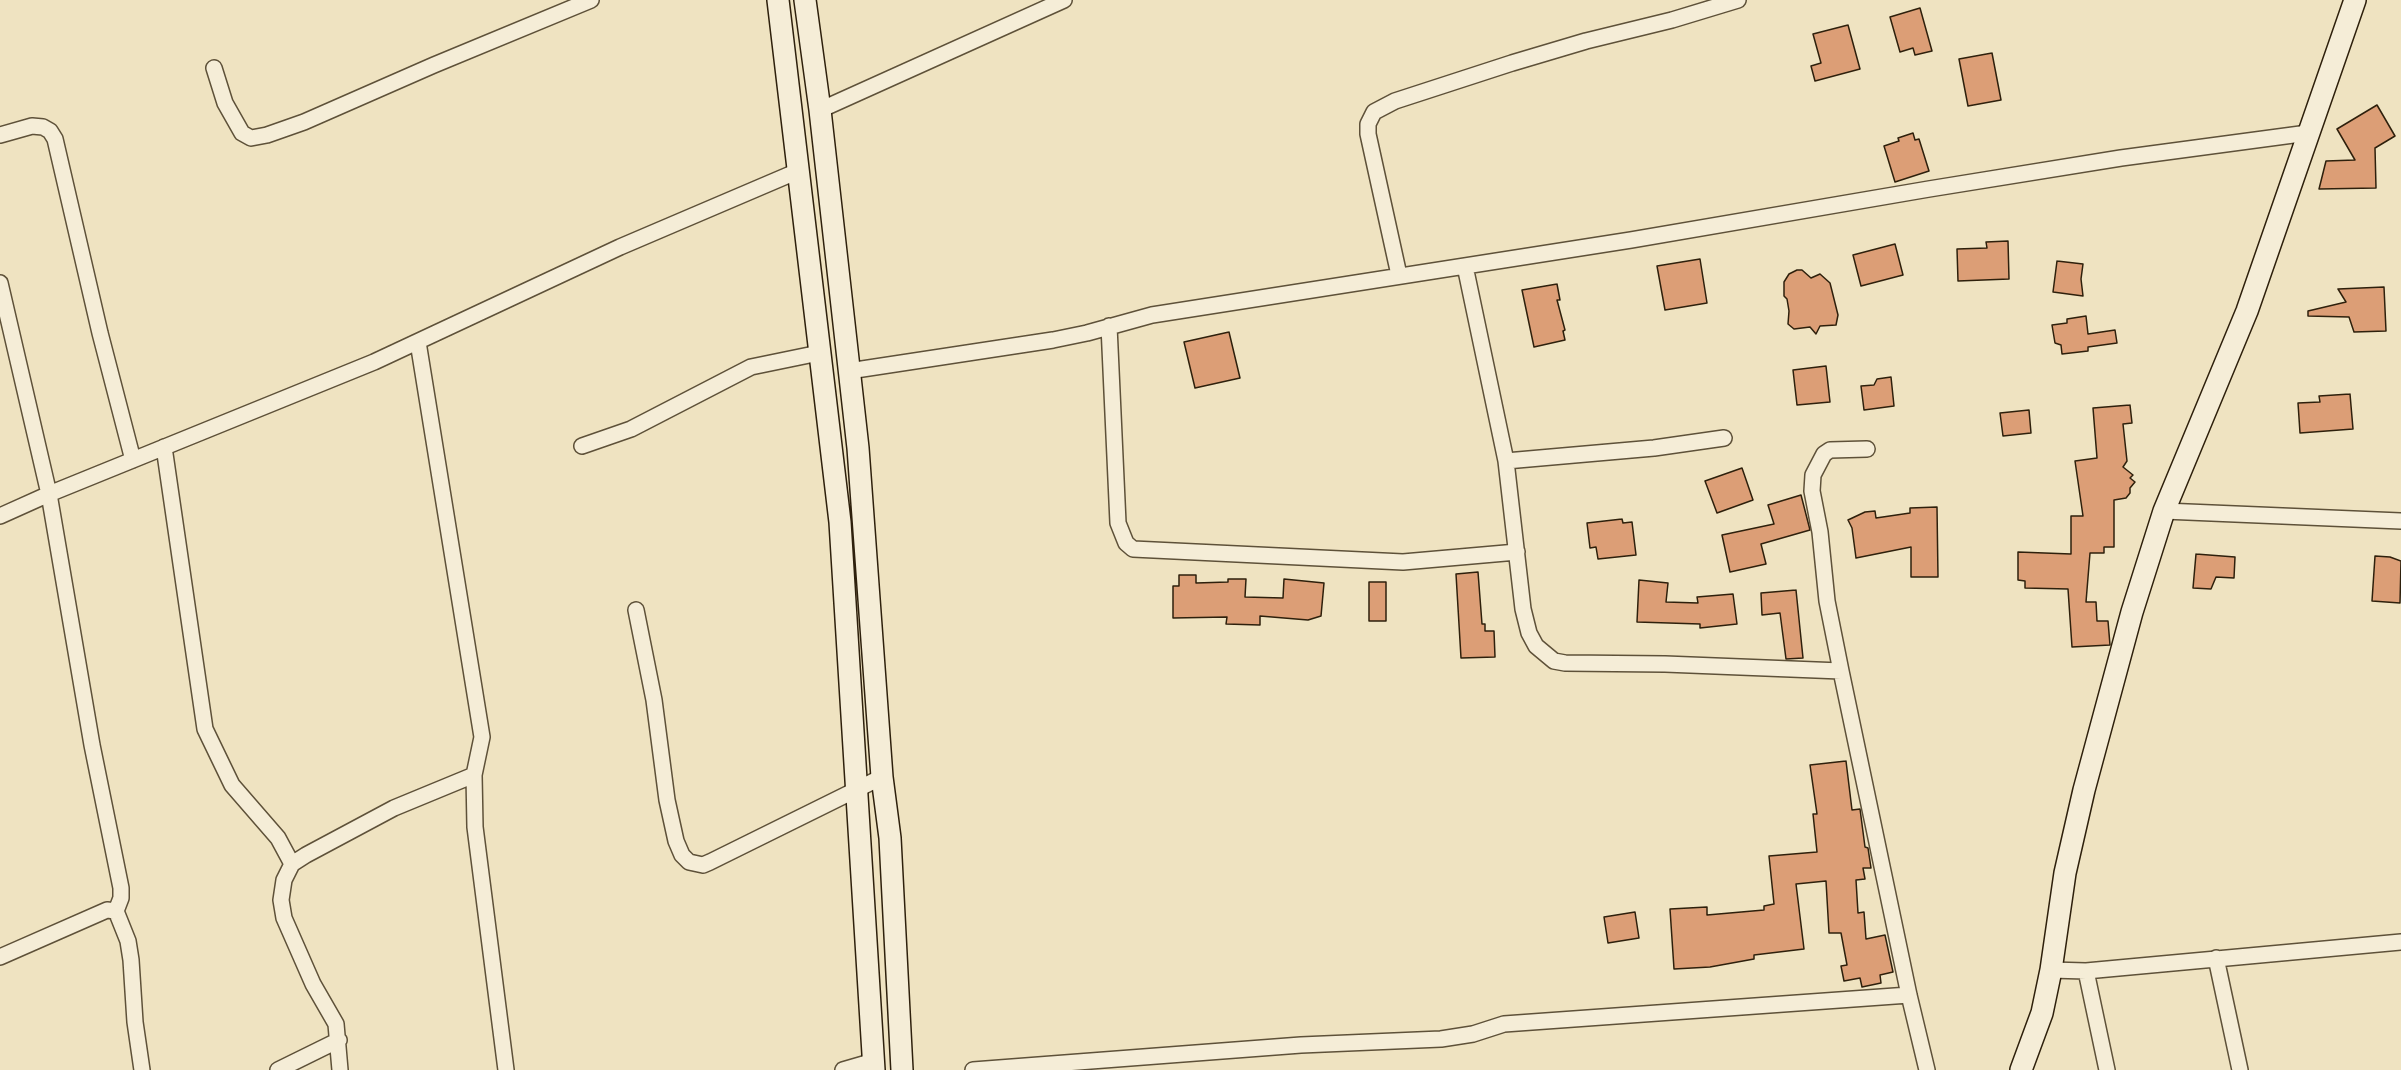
<!DOCTYPE html>
<html>
<head>
<meta charset="utf-8">
<style>
  body { margin:0 }
  canvas { display:block; background:#efe3c1 }
</style>
</head>
<body>
<canvas width="2401" height="1070"></canvas>
<script>
const ctx = document.querySelector('canvas').getContext('2d');
ctx.lineJoin = 'round';
function fillPath(path, color) { ctx.fillStyle = color; ctx.fill(path, 'evenodd'); }
const toPath = rows => new Path2D(rows.map(r => 'M' + r).join(''));
function trace(path, color, width, dash) { ctx.strokeStyle = color; ctx.lineWidth = width; ctx.lineCap = dash ? 'butt' : 'round'; ctx.setLineDash(dash || []); ctx.stroke(path); }
const building = toPath([
  [1920,8,1932,51,1915,55,1913,48,1900,52,1890,17,1920,8],
  [1848,25,1860,69,1815,81,1811,66,1821,63,1813,34,1848,25],
  [1992,53,2001,100,1968,106,1959,59,1992,53],
  [2377,105,2395,136,2375,148,2376,188,2319,189,2326,161,2355,160,2337,129,2377,105],
  [1913,133,1915,140,1919,139,1929,171,1895,182,1884,146,1899,141,1898,138,1913,133],
  [2008,241,2009,279,1958,281,1957,249,1987,248,1986,242,2008,241],
  [1895,244,1903,275,1861,286,1853,255,1895,244],
  [1700,259,1707,303,1665,310,1657,266,1700,259],
  [2057,261,2083,264,2081,279,2083,296,2053,292,2057,261],
  [1797,270,1802,270,1811,278,1820,274,1830,283,1838,315,1836,325,1820,326,1816,334,1810,327,1794,329,1788,324,1789,311,1787,299,1784,296,1784,282,1789,274,1797,270],
  [1557,284,1560,300,1557,300,1565,330,1563,331,1565,340,1534,347,1522,290,1557,284],
  [2384,287,2386,331,2354,332,2349,317,2308,316,2308,311,2346,302,2338,289,2384,287],
  [2086,316,2088,334,2115,330,2117,343,2088,347,2088,351,2062,354,2061,345,2055,343,2052,325,2067,323,2067,319,2086,316],
  [1229,332,1240,378,1195,388,1184,342,1229,332],
  [1826,366,1830,402,1797,405,1793,370,1826,366],
  [1891,377,1894,406,1864,410,1861,386,1874,385,1877,379,1891,377],
  [2350,394,2353,429,2300,433,2298,403,2320,402,2319,396,2350,394],
  [2130,405,2132,423,2123,424,2127,461,2123,467,2133,475,2130,478,2135,482,2130,488,2130,493,2126,498,2114,500,2114,547,2104,547,2104,553,2090,553,2086,602,2096,602,2097,621,2108,621,2110,645,2072,647,2068,589,2025,588,2025,581,2018,580,2018,552,2071,554,2071,516,2083,516,2075,461,2097,458,2093,408,2130,405],
  [2029,410,2031,433,2003,436,2000,413,2029,410],
  [1742,468,1753,500,1717,513,1705,481,1742,468],
  [1801,495,1810,530,1761,544,1766,564,1730,572,1722,535,1774,524,1768,505,1801,495],
  [1937,507,1938,577,1911,577,1911,547,1856,558,1852,528,1848,520,1865,512,1875,511,1876,518,1910,513,1910,508,1937,507],
  [1622,519,1623,523,1632,522,1636,555,1598,559,1596,547,1590,548,1587,523,1622,519],
  [2196,554,2235,557,2234,578,2216,577,2211,589,2193,588,2196,554],
  [2375,556,2390,557,2401,561,2400,603,2372,601,2375,556],
  [1478,572,1482,624,1485,624,1485,631,1494,631,1495,657,1461,658,1456,574,1478,572],
  [1179,575,1196,575,1196,583,1228,582,1228,579,1246,579,1245,597,1283,598,1284,579,1324,583,1321,616,1308,620,1260,616,1260,625,1226,624,1227,617,1173,618,1173,586,1179,586,1179,575],
  [1639,580,1668,583,1666,602,1698,603,1697,597,1733,594,1737,624,1700,628,1700,624,1637,622,1639,580],
  [1369,582,1386,582,1386,621,1369,621,1369,582],
  [1796,590,1803,658,1786,659,1780,613,1762,615,1761,593,1796,590],
  [1846,761,1852,810,1860,809,1865,847,1868,848,1871,868,1863,868,1865,879,1856,880,1858,913,1864,912,1866,939,1885,935,1893,972,1880,975,1881,983,1862,987,1860,978,1844,981,1841,966,1847,965,1841,933,1829,933,1826,881,1796,884,1804,949,1754,955,1754,959,1710,967,1674,969,1670,909,1707,907,1707,915,1764,910,1764,906,1774,904,1769,856,1817,852,1813,814,1817,814,1810,765,1846,761],
  [1635,912,1639,938,1608,943,1604,917,1635,912]
]);
fillPath(building, '#dc9e76');
trace(building, '#2e200c', 1.5);
const street = toPath([
  [214,68,225,103,242,133,251,138,267,135,304,122,434,65,591,0],
  [820,110,1064,0],
  [0,135,32,126,43,127,50,131,55,139,100,333,133,460],
  [1465,266,1506,461,1523,609,1529,633,1536,646,1554,661,1565,663,1665,664,1841,671],
  [1399,275,1368,134,1368,124,1374,112,1395,101,1512,63,1586,41,1672,20,1738,0],
  [0,283,49,494,92,745,121,888,121,898,116,911,107,910,0,957],
  [1109,326,1118,523,1126,543,1133,549,1403,562,1517,552],
  [418,342,482,737,474,775,475,827,506,1070],
  [849,371,1053,340,1087,333,1152,315,1631,240,1929,189,2121,158,2308,133],
  [582,446,631,429,751,367,819,353],
  [164,447,205,729,232,785,278,838,292,864],
  [1867,449,1830,450,1824,454,1813,475,1812,491,1820,532,1827,601,1841,671,1909,995,1927,1070],
  [1506,461,1654,448,1724,438],
  [2164,511,2401,521],
  [0,516,49,494,374,362,620,247,798,171],
  [636,610,654,700,667,800,676,841,682,855,689,862,703,865,710,862,882,777],
  [116,911,128,941,131,960,135,1022,142,1070],
  [2216,958,2240,1070],
  [2051,970,2086,971,2401,942],
  [2086,971,2107,1070],
  [278,1070,339,1040],
  [340,1070,336,1024,313,984,284,918,281,900,284,880,292,864,306,855,394,808,474,775],
  [843,1070,874,1061],
  [973,1070,1301,1045,1441,1039,1473,1034,1504,1024,1909,995]
]);
const secondary = toPath([
  [778,0,840,522,874,1070],
  [805,0,820,110,858,448,882,777,890,838,902,1070],
  [2021,1070,2042,1013,2051,970,2065,873,2084,790,2132,612,2164,511,2247,311,2355,0]
]);
trace(street, '#5e5139', 18);
trace(secondary, '#2e200c', 24);
trace(street, '#f5edd7', 15);
trace(secondary, '#f5edd7', 21);
</script>
</body>
</html>
